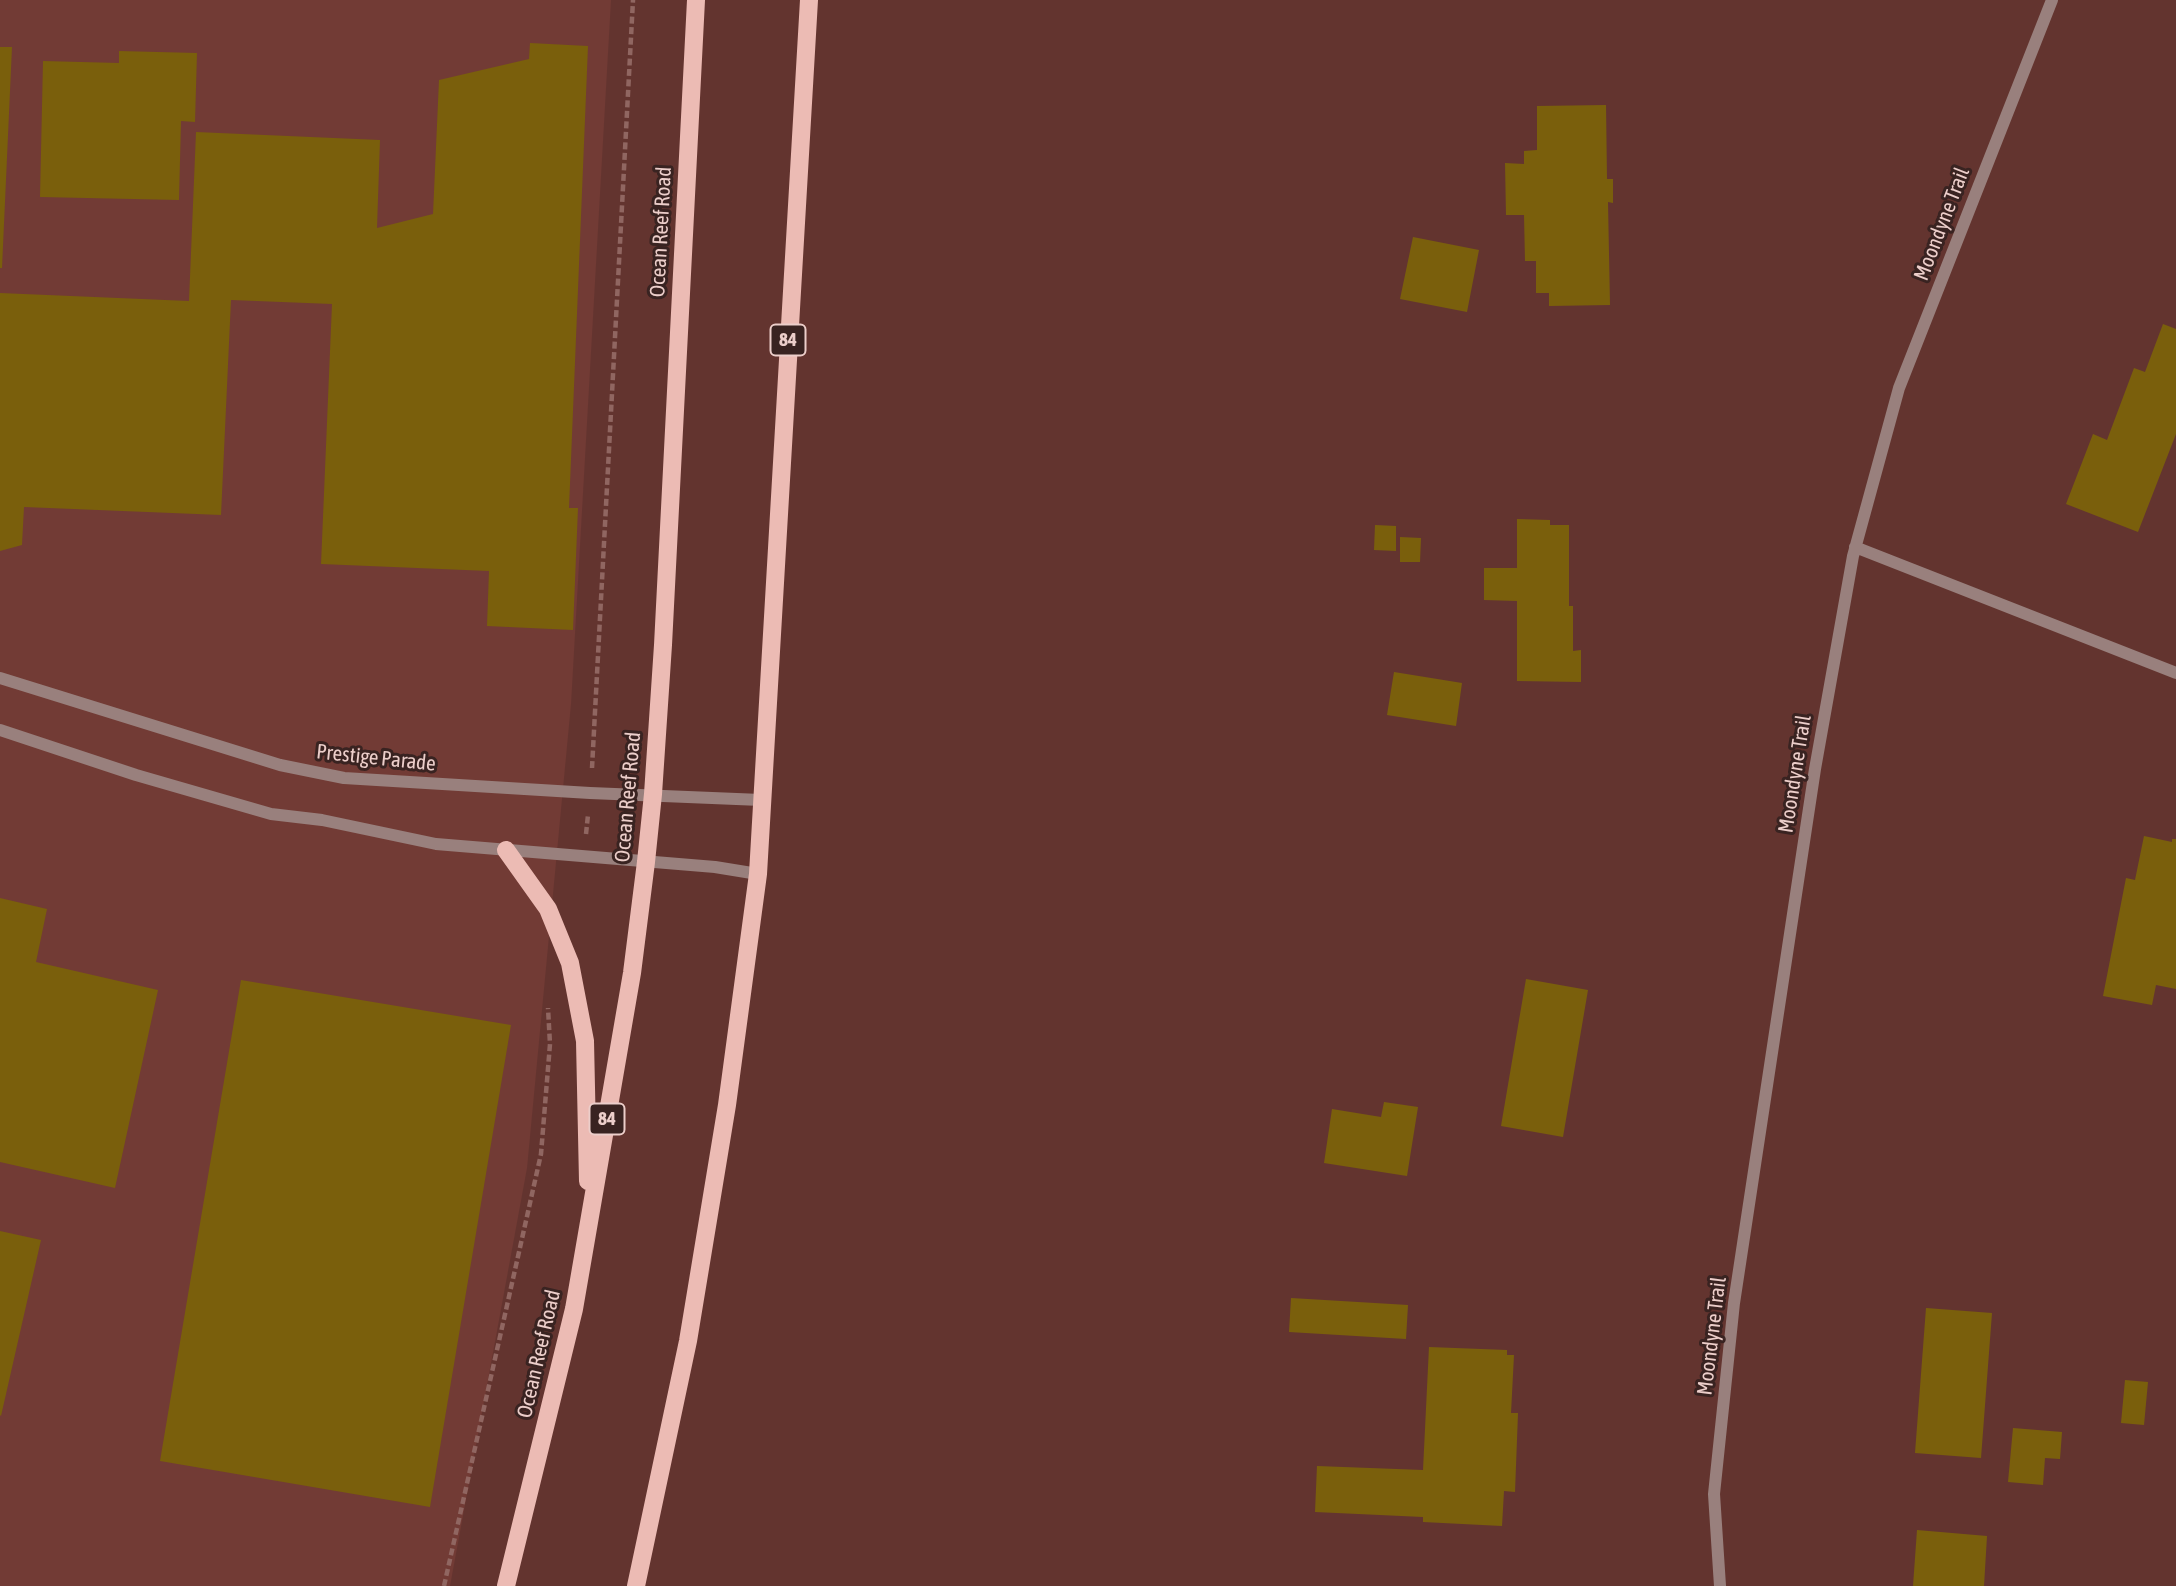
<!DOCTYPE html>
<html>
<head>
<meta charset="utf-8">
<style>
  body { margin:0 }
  canvas { display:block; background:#63342f }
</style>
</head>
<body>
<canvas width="2176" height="1586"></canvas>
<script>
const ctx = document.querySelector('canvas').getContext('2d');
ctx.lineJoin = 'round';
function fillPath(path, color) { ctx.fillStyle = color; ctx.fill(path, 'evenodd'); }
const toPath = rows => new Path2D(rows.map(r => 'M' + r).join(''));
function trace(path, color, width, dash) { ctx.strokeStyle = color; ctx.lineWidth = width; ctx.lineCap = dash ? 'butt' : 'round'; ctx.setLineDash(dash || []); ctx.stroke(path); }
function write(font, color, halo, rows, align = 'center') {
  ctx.font = font + ' "Asap Condensed",sans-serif'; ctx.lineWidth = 6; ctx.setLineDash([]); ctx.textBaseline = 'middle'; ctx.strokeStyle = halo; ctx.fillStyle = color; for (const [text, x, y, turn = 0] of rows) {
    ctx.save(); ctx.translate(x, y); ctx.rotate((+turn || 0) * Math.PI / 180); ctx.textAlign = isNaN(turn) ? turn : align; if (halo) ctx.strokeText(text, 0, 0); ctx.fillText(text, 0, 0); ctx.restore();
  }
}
fillPath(toPath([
  [0,0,611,0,571,704,527,1168,450,1586,0,1586]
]), '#723b35');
fillPath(toPath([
  [530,43,588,46,569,508,578,508,573,630,487,626,489,571,321,564,332,304,231,300,221,515,24,507,22,545,0,551,0,293,189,301,196,132,380,140,377,228,433,214,439,80,529,59],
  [0,47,12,47,2,268,0,268],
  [119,51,197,53,195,122,181,121,179,200,40,197,43,61,119,63],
  [1606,105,1607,179,1613,179,1613,203,1608,202,1610,305,1549,306,1549,293,1536,293,1536,261,1525,261,1524,215,1506,215,1505,163,1524,164,1524,151,1537,150,1537,106],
  [1413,237,1479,250,1467,312,1400,299],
  [2163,324,2176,329,2176,434,2138,532,2066,504,2093,434,2107,440,2134,368,2145,372],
  [1517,519,1550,520,1550,525,1569,525,1569,606,1573,606,1573,651,1581,650,1581,682,1517,681,1517,601,1484,600,1484,568,1517,568],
  [1375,525,1396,526,1396,551,1374,550],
  [1400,537,1421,538,1420,562,1400,562],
  [1394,672,1462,683,1456,726,1387,715],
  [2144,836,2172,842,2172,839,2176,839,2176,989,2156,985,2152,1005,2103,996,2126,878,2135,880],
  [0,898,47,909,36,962,158,990,115,1188,0,1162],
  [1526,979,1588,990,1563,1137,1501,1126],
  [241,980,511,1025,430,1507,160,1461],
  [1384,1102,1418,1107,1407,1176,1324,1163,1332,1109,1381,1117],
  [0,1231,41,1240,1,1416,0,1415],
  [1291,1298,1408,1305,1406,1339,1289,1332],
  [1926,1308,1992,1313,1981,1458,1915,1453],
  [1429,1347,1507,1350,1507,1355,1514,1355,1511,1413,1518,1413,1515,1492,1504,1491,1502,1526,1423,1522,1423,1517,1315,1512,1317,1466,1423,1470],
  [2125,1380,2148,1382,2144,1425,2121,1423],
  [2013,1428,2062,1432,2060,1459,2045,1458,2043,1485,2008,1482],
  [1917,1530,1987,1536,1984,1586,1913,1586]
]), '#7a5f0c');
trace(toPath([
  [592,768,633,0],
  [586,834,588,815],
  [444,1586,541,1154,550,1044,548,1008]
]), '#906661', 4.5, [7, 3.5]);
trace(toPath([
  [1855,547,2176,673],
  [0,678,280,765,344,778,590,793,761,800],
  [0,730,136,775,271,814,322,820,436,844,715,867,758,874],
  [1720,1586,1714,1494,1734,1303,1815,769,1853,556,1899,388,2052,0]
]), '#99807d', 12);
trace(toPath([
  [506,850,548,909,570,963,585,1041,588,1181],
  [506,1586,574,1309,632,973,646,862,653,794,663,645,696,0],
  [636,1586,688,1341,727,1105,758,874,809,0]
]), '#ecbbb4', 18);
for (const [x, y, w] of [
  [788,340,35],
  [607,1119,35]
]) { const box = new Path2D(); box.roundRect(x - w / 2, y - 15.5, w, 31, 5); ctx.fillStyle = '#392321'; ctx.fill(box); trace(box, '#ecceca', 2); }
write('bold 19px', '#ecceca', null, [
  ["84",788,340],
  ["84",607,1119]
]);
write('21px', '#ecceca', '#392321', [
  ["Moondyne Trail",1942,224,-69],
  ["Ocean Reef Road",661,232,-87],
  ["Prestige Parade",376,758,6],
  ["Moondyne Trail",1795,774,-81],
  ["Ocean Reef Road",628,797,-85],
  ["Moondyne Trail",1712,1336,-83],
  ["Ocean Reef Road",539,1354,-77]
]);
</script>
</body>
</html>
